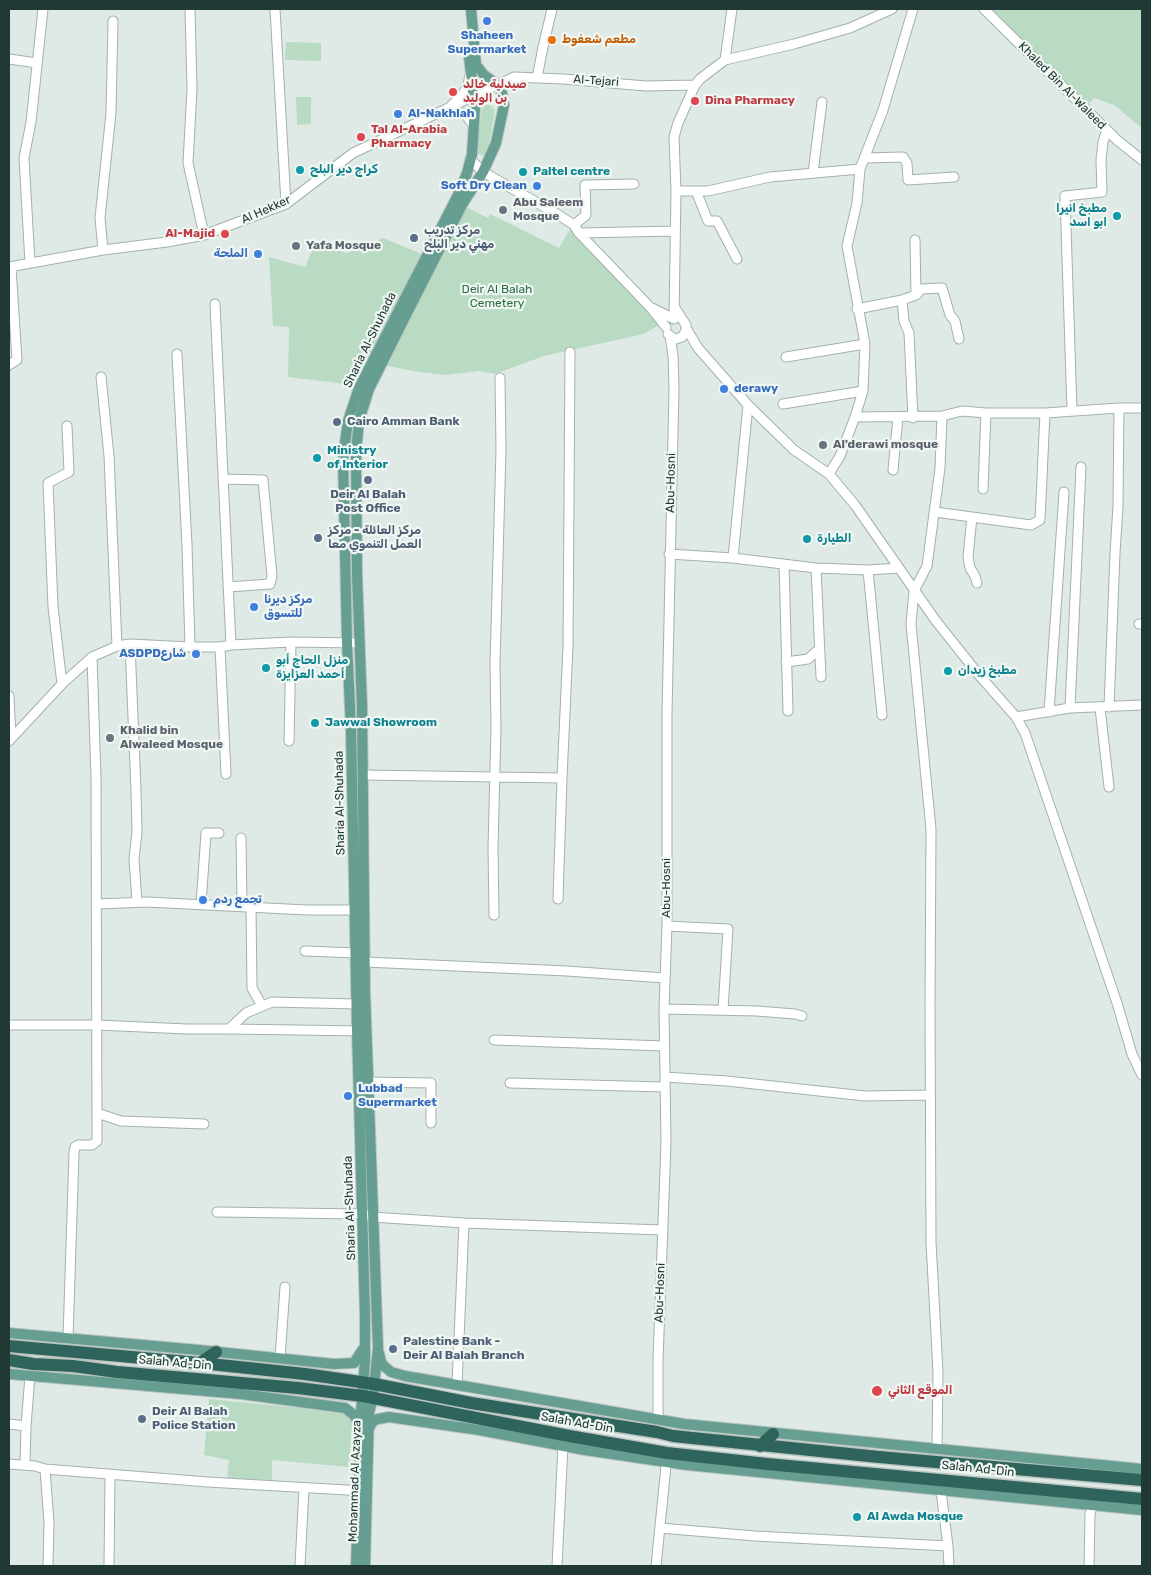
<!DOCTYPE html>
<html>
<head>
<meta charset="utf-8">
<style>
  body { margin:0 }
  #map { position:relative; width:1151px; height:1575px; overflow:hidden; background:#dfeae6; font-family:Rubik,sans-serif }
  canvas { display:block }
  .frame { position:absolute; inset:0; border:10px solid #213934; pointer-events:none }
</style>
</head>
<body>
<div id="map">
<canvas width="1151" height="1575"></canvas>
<div class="frame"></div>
</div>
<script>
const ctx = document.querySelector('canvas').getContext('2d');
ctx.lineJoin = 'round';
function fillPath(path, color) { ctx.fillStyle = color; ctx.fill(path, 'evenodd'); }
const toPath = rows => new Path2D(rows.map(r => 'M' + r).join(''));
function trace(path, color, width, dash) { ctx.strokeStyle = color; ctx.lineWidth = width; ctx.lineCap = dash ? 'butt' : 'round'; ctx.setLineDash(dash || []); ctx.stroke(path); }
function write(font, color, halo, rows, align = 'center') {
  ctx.font = font + ' Rubik,"Noto Sans Arabic",sans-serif'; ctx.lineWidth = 4.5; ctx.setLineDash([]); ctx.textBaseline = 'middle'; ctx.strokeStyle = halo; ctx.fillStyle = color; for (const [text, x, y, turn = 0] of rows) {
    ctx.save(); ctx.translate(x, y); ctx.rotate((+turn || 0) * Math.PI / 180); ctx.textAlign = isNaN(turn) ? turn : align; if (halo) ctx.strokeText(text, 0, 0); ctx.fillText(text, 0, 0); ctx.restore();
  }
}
fillPath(toPath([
  [992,9,1142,9,1142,128,1114,105,1094,98,1088,105],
  [286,42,321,43,321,61,285,60],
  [296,97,311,97,311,124,297,125],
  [485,105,490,105,495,110,488,151,486,154,482,155,478,154,476,150,482,108],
  [465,206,488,218,490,214,559,248,570,229,659,325,644,334,544,356,495,374,479,371,446,375,418,372,383,365],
  [383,238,424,255,354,385,288,377,289,327,273,326,269,257,305,267,315,243,346,253,363,247],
  [209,1399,300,1408,343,1414,348,1416,352,1423,349,1467,272,1460,272,1480,227,1478,229,1460,204,1455]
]), '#b9dac3');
const minor = toPath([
  [190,9,192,89,188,163,204,235],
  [275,9,286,204],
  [984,9,1117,140,1142,160],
  [9,59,37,63],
  [725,60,732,9],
  [470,75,468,85,463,94,449,108,466,115,474,126],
  [537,78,543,47,552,9],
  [865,158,903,157,907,163,908,180,954,177],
  [470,159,483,172,557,214,574,225,579,233,650,307,666,327],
  [813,173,822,102],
  [676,191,708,191,770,177,860,169],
  [696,191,708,221,717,221,737,259],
  [574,225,586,215,585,185,634,184],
  [579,233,675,231],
  [915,240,916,295],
  [103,250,100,218,111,113,113,21],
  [30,263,24,158,31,122,43,9],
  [9,267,103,250,167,242,204,235,286,204,353,153,514,77,563,79,646,86,695,85],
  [902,300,904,321,909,333,913,418],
  [215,304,231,645],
  [650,307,674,319,676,191,674,137,678,123,695,85,700,79,725,60,794,44,850,28,892,9],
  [857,309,902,300,916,295,921,289,942,288,950,315,955,321,959,339],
  [686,328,698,348,748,405,794,450,829,474,855,505,936,621,979,675,1016,717,1025,733,1117,1003,1132,1054,1142,1075],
  [668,334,673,338,676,339,682,337,686,331,686,325,675,308],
  [177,354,187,545,190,647],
  [786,357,865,344],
  [9,365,17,360,11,267],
  [101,377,109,456,117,646],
  [783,404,863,391],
  [1072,410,1065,196,1102,192,1101,160,1103,142,1107,130],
  [855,417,942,416,962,411,986,413,1045,413,1119,408,1142,408],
  [893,470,898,417],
  [829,474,840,456,855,417,863,391,865,344,847,246,857,203,860,169,883,110,913,9],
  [223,479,263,480,272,576,270,584,228,587],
  [983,489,986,413],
  [935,512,1031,525,1040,520,1045,413],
  [972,517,968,557,970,568,975,576,977,583],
  [669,554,733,558,816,568,868,570,899,568],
  [733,558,748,405],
  [784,564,788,711],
  [816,568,821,677],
  [868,570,882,715],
  [1139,624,1142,624],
  [130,644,136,790,137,832,134,859,137,902],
  [220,647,226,774],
  [786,662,808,659,819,649],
  [62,684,53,607,48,483,69,472,67,426],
  [9,696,11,738],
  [1109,707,1115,553,1118,506,1119,408],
  [1070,708,1081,467],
  [1100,708,1109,787],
  [1049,712,1064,492],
  [1016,717,1070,708,1142,705],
  [9,741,62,684,92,657,117,646,130,644,190,647,220,647,231,645,291,642,359,643],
  [289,741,291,642],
  [363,775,562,778],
  [241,838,242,906],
  [558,899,562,778,568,647,570,352],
  [97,904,147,902,307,910,361,910],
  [201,904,206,833,219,833],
  [251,907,252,988,262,1006],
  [494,915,493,848,496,729,495,664,501,450,500,378],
  [667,926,728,929,723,1010],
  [305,951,356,953],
  [365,962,567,971,664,978],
  [664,1009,757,1011,795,1014,802,1016],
  [9,1025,97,1025,187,1029,229,1029,246,1013,272,1002,357,1004],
  [229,1029,364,1031],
  [494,1040,664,1046],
  [665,1077,727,1081,865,1096,930,1095],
  [368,1082,431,1083,431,1123],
  [510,1083,665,1087],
  [97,1113,121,1121,204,1124],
  [217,1212,362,1214,372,1217,464,1223,662,1230],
  [68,1338,74,1153,75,1147,78,1145,92,1145,97,1141,96,777,92,657],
  [280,1358,285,1287],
  [457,1385,464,1223],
  [658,1420,658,1360,666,1142,664,1009,667,926,667,714,674,388,673,356,670,336],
  [9,1424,26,1426],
  [937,1449,938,1372,931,1242,930,1006,931,829,911,624,914,591,927,566,940,468,942,416],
  [9,1464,35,1466,45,1469,208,1482,364,1491],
  [25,1465,26,1426,30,1376],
  [45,1469,49,1522,48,1566],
  [941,1491,948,1546,949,1566],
  [660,1528,755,1536,948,1546],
  [109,1566,110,1475],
  [300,1566,304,1488],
  [557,1566,563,1446,567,1440],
  [656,1566,667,1456],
  [1089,1566,1090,1514,1092,1506]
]);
const major = toPath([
  [9,1333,199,1350,334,1364,354,1363,363,1349],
  [379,1353,381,1362,384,1366,391,1372,405,1376,684,1424,1142,1469],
  [9,1374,241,1394,345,1408,354,1415,361,1428],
  [369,1428,373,1421,378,1419,389,1417,479,1430,585,1450,687,1465,1142,1510],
  [356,1566,361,1413,365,1360,365,1315,357,1030,351,730,347,643,343,458,348,421,359,388,458,195,467,173,472,154,475,107,469,57],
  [365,1566,369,1413,373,1397,378,1348,365,992,362,706,357,574,356,452,359,421,369,389,405,317,463,203,483,172,496,143,504,105,503,100,502,93,498,85,484,75,476,65,471,9]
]);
const highway = toPath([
  [9,1346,210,1364,305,1374,374,1384,471,1403,657,1432,673,1436,879,1457,1142,1480],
  [9,1360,33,1364,73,1366,117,1372,298,1388,363,1396,569,1436,667,1453,767,1464,1142,1499],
  [200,1363,216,1352],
  [760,1446,773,1434]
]);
trace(minor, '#a2b1ad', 11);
trace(major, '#bcc4c2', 12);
trace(highway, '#bcc4c2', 15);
trace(minor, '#fff', 9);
trace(major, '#669e92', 10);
trace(highway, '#2e645b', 12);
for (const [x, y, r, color] of [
  [487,21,5,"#3f7fe0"],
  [552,40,5,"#e8710a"],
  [453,92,5,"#e0444e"],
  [695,101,5,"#e0444e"],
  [398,114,5,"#3f7fe0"],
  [361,137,5,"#e0444e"],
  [300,170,5,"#0f9aa8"],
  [523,172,5,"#0f9aa8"],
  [537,186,5,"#3f7fe0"],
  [503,210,5,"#6b7280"],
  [1117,216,5,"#0f9aa8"],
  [225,234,5,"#e0444e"],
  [414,238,5,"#5c6f8a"],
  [296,246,5,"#6b7280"],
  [258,254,5,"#3f7fe0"],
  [724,389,5,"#3f7fe0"],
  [337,422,5,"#5c6f8a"],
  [823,445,5,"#6b7280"],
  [317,458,5,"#0f9aa8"],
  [368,480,5,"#5c6f8a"],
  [318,538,5,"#5c6f8a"],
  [807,539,5,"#0f9aa8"],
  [254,607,5,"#3f7fe0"],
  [196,654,5,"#3f7fe0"],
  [266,668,5,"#0f9aa8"],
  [948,671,5,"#0f9aa8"],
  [315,723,5,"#0f9aa8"],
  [110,738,5,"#6b7280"],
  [203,900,5,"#3f7fe0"],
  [348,1096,5,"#3f7fe0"],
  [393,1349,5,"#5c6f8a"],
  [877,1391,6,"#e0444e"],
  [142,1419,5,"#5c6f8a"],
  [857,1517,5,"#0f9aa8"]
]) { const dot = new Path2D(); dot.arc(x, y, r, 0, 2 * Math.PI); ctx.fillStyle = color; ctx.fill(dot); trace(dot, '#f0f7f3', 2); }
write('bold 12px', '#366cbe', '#f0f7f3', [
  ["Shaheen",487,36,"center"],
  ["Supermarket",487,50,"center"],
  ["Al-Nakhlah",408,114],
  ["Soft Dry Clean",527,186,"right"],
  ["الملحة",248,254,"right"],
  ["derawy",734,389],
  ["مركز ديرنا",264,600],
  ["للتسوق",264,614],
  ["ASDPDشارع",186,654,"right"],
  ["تجمع ردم",213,900],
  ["Lubbad",358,1089],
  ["Supermarket",358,1103]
], 'left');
write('bold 12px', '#c56008', '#f0f7f3', [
  ["مطعم شعفوط",562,40]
], 'left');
write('12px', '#213934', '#f0f7f3', [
  ["Al-Tejari",596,81,4],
  ["Khaled Bin Al-Waleed",1062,86,45],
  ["Al Hekker",266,210,-24],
  ["Sharia Al-Shuhada",370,340,-64],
  ["Abu-Hosni",671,483,-89],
  ["Sharia Al-Shuhada",340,803,-91],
  ["Abu-Hosni",667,888,-90],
  ["Sharia Al-Shuhada",350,1208,-92],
  ["Abu-Hosni",660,1293,-88],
  ["Salah Ad-Din",175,1363,5],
  ["Salah Ad-Din",577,1423,10],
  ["Salah Ad-Din",978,1469,6],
  ["Mohammad Al Azayza",355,1481,-88]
]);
write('bold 12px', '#be3a42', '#f0f7f3', [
  ["صيدلية خالد",463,85],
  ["بن الوليد",463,99],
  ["Dina Pharmacy",705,101],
  ["Tal Al-Arabia",371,130],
  ["Pharmacy",371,144],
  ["Al-Majid",215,234,"right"],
  ["الموقع الثاني",888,1391]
], 'left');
write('bold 12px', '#0d838f', '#f0f7f3', [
  ["كراج دير البلح",310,170],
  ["Paltel centre",533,172],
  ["مطبخ انيرا",1107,209,"right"],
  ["ابو اسد",1107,223,"right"],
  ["Ministry",327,451],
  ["of Interior",327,465],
  ["الطيارة",817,539],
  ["منزل الحاج أبو",276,661],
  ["أحمد العزايزة",276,675],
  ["مطبخ زيدان",958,671],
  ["Jawwal Showroom",325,723],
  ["Al Awda Mosque",867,1517]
], 'left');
write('bold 12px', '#5b616d', '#f0f7f3', [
  ["Abu Saleem",513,203],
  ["Mosque",513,217],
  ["Yafa Mosque",306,246],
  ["Al'derawi mosque",833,445],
  ["Khalid bin",120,731],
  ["Alwaleed Mosque",120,745]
], 'left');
write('bold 12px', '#4e5e75', '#f0f7f3', [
  ["مركز تدريب",424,231],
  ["مهني دير البلح",424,245],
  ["Cairo Amman Bank",347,422],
  ["Deir Al Balah",368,495,"center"],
  ["Post Office",368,509,"center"],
  ["مركز العائلة - مركز",328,531],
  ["العمل التنموي معا",328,545],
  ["Palestine Bank -",403,1342],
  ["Deir Al Balah Branch",403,1356],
  ["Deir Al Balah",152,1412],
  ["Police Station",152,1426]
], 'left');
write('12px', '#2d6e49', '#f0f7f3', [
  ["Deir Al Balah",497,290],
  ["Cemetery",497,304]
]);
</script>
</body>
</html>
